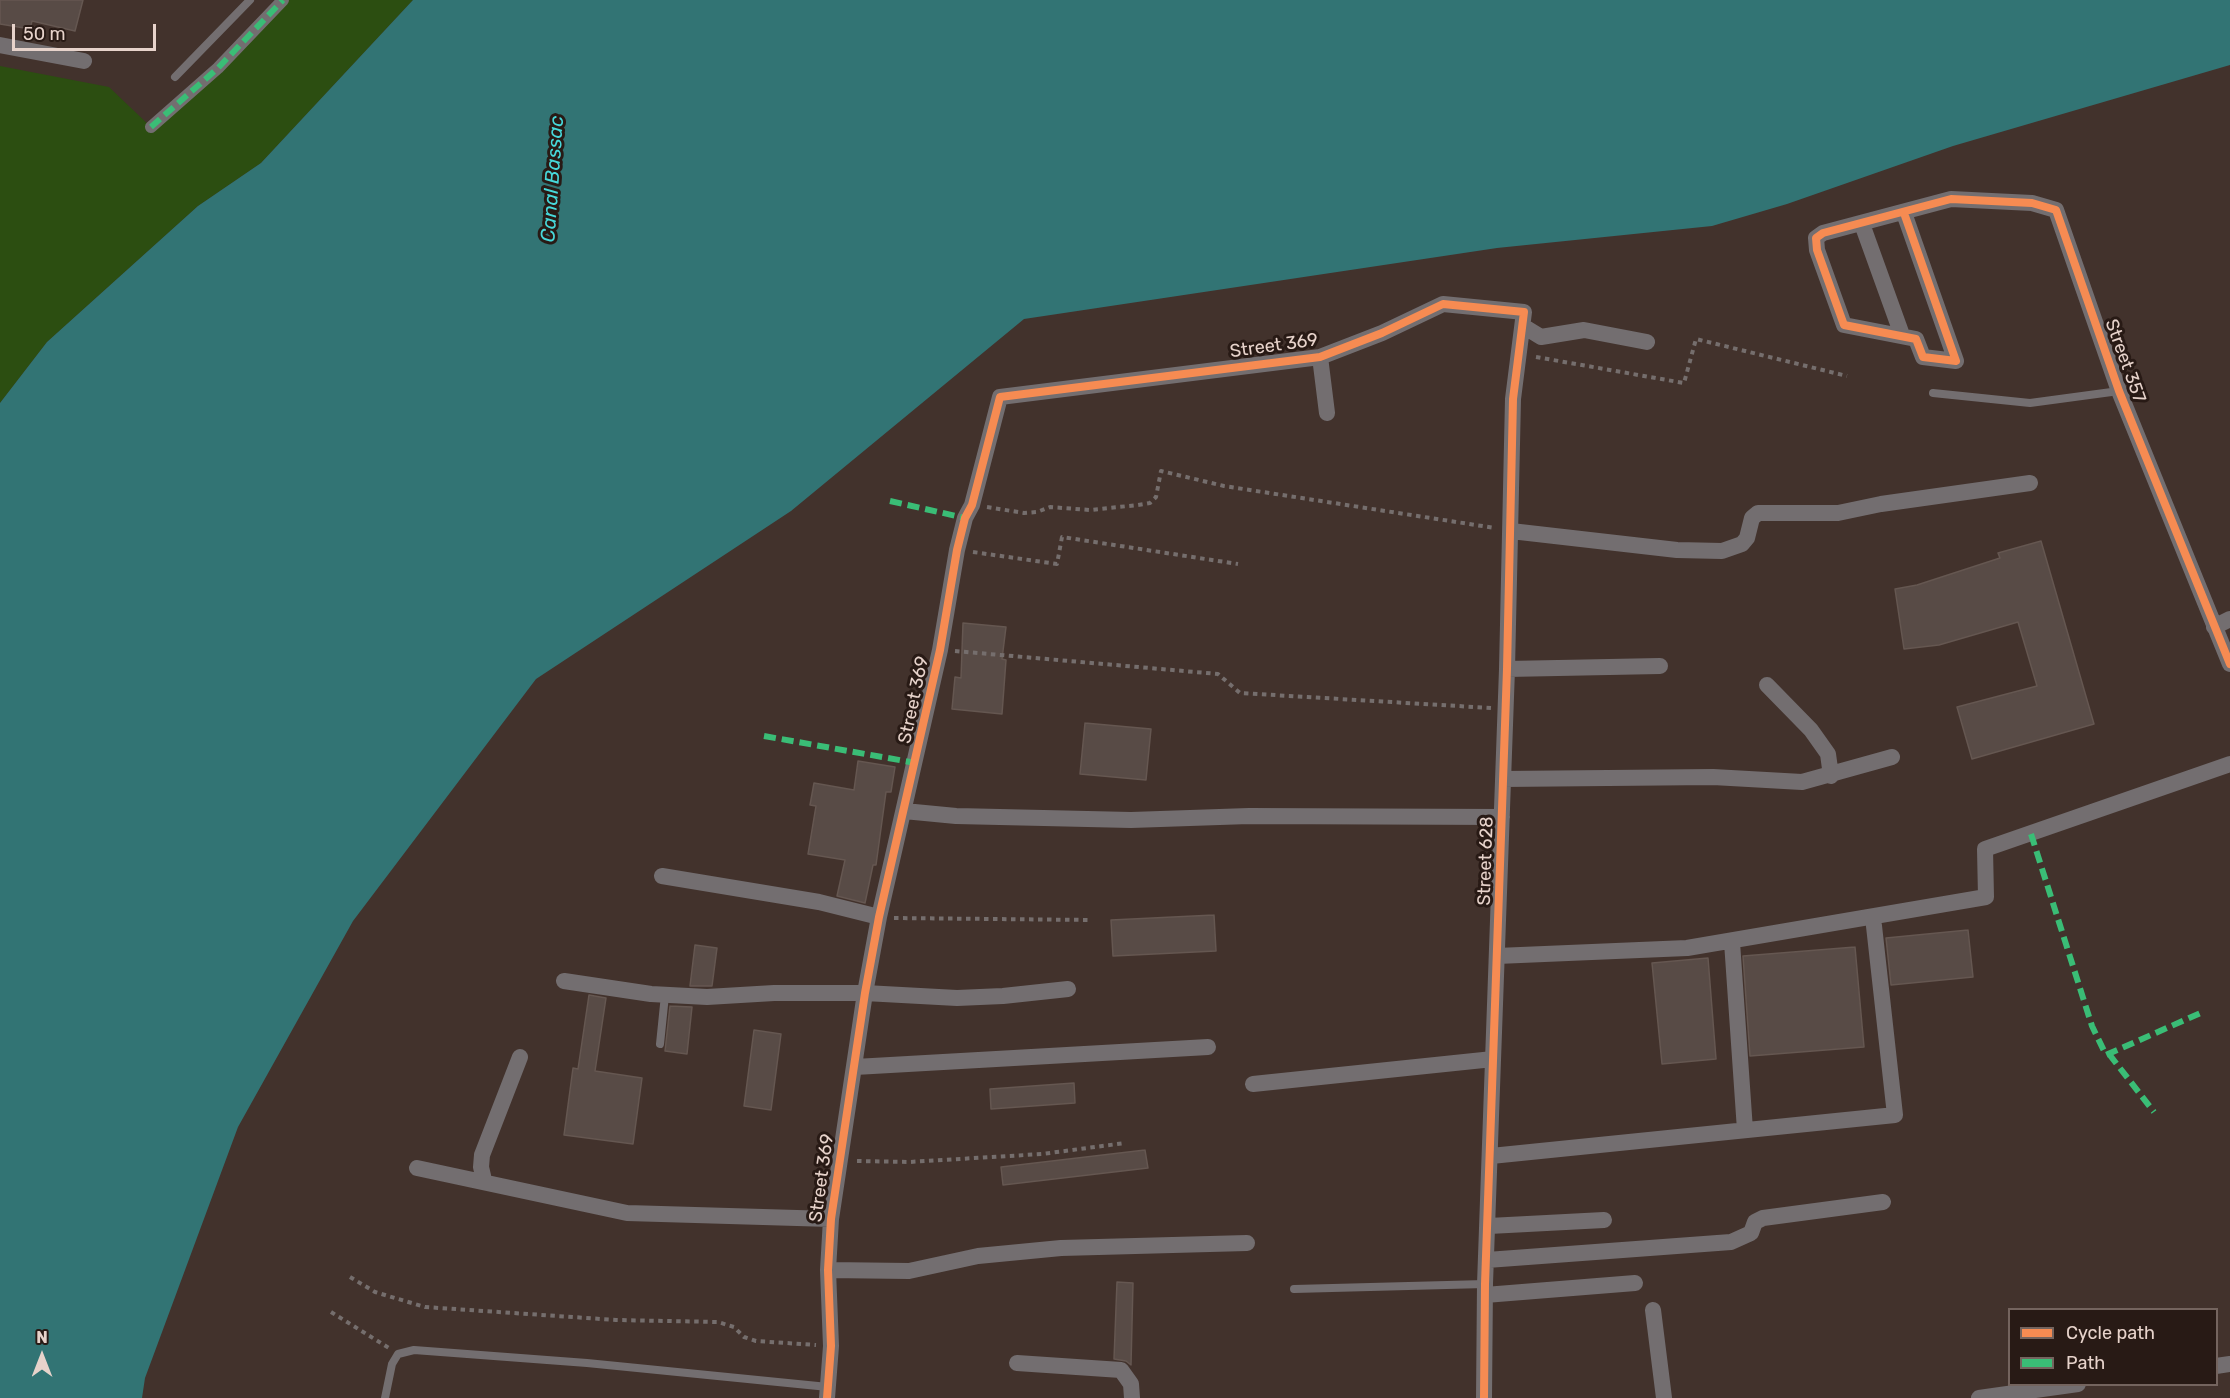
<!DOCTYPE html>
<html>
<head>
<meta charset="utf-8">
<style>
  body { margin:0 }
  #map { position:relative; width:2230px; height:1398px; overflow:hidden; background:#42322c; font-family:Rubik,sans-serif }
  canvas { display:block }
  .legend { position:absolute; left:2008px; top:1308px; width:210px; height:78px; box-sizing:border-box; background:#281a15; border:2px solid #74645e; margin:0; padding:8px 10px; list-style:none; font-size:18px; color:#e7d3cb }
  .legend li { display:flex; align-items:center; gap:12px; height:30px }
  .legend b { width:30px; border:2px solid #74645e }
  .north { position:absolute; left:12px; top:1326px; width:60px; height:60px; -webkit-text-stroke:4px #281a15; paint-order:stroke; rotate:0deg; font-size:16px; font-weight:700; line-height:24px; text-align:center; color:#e7d3cb }
  .north::after { content:''; display:block; margin:auto; width:21px; height:27px; background:#e7d3cb; clip-path:polygon(50% 0,100% 100%,50% 72%,0 100%) }
  .scale { position:absolute; left:12px; top:24px; width:144px; height:27px; box-sizing:border-box; border:3px solid #e7d3cb; border-top:0; padding-left:8px; font-size:18px; line-height:21px; white-space:nowrap; color:#e7d3cb; -webkit-text-stroke:4px #281a15; paint-order:stroke }
</style>
</head>
<body>
<div id="map">
<canvas width="2230" height="1398"></canvas>
<ul class="legend">
<li><b style="height:8px;background:#f68b52"></b>Cycle path</li>
<li><b style="height:8px;background:#3abd76"></b>Path</li>
</ul>
<div class="north">N</div>
<div class="scale">50 m</div>
</div>
<script>
const ctx = document.querySelector('canvas').getContext('2d');
ctx.lineJoin = 'round';
function fillPath(path, color) { ctx.fillStyle = color; ctx.fill(path, 'evenodd'); }
const toPath = rows => new Path2D(rows.map(r => 'M' + r).join(''));
function trace(path, color, width, dash) { ctx.strokeStyle = color; ctx.lineWidth = width; ctx.lineCap = dash ? 'butt' : 'round'; ctx.setLineDash(dash || []); ctx.stroke(path); }
function write(font, color, halo, rows, align = 'center') {
  ctx.font = font + ' Rubik,sans-serif'; ctx.lineWidth = 6; ctx.setLineDash([]); ctx.textBaseline = 'middle'; ctx.strokeStyle = halo; ctx.fillStyle = color; for (const [text, x, y, turn = 0] of rows) {
    ctx.save(); ctx.translate(x, y); ctx.rotate((+turn || 0) * Math.PI / 180); ctx.textAlign = isNaN(turn) ? turn : align; if (halo) ctx.strokeText(text, 0, 0); ctx.fillText(text, 0, 0); ctx.restore();
  }
}
fillPath(toPath([
  [283,0,413,0,261,163,198,206,47,342,0,403,0,66,109,87,151,127]
]), '#2c4e11');
fillPath(toPath([
  [413,0,2230,0,2230,65,1953,146,1787,204,1712,226,1497,248,1024,319,791,511,536,679,353,921,238,1127,145,1378,142,1398,0,1398,0,403,47,342,198,206,261,163]
]), '#327474');
const building = toPath([
  [0,0,83,0,75,31,32,21,30,29,0,24,0,0],
  [2041,541,2094,724,1972,759,1957,707,2037,686,2018,622,1939,645,1904,649,1895,589,1917,585,2000,558,1998,553,2041,541],
  [963,623,1006,627,1002,659,1006,660,1002,714,952,709,955,677,961,678,963,623],
  [1085,723,1151,729,1146,780,1080,774,1085,723],
  [858,761,895,767,891,792,886,792,876,865,873,865,865,903,837,896,845,860,808,854,816,806,810,805,814,783,854,790,858,761],
  [1214,915,1216,951,1113,956,1111,920,1214,915],
  [1968,930,1973,977,1891,985,1886,938,1968,930],
  [695,945,717,948,712,986,690,986,695,945],
  [1855,947,1864,1047,1750,1056,1743,956,1855,947],
  [1708,958,1716,1059,1662,1064,1652,963,1708,958],
  [589,995,606,998,595,1071,642,1078,633,1144,564,1135,573,1068,578,1069,589,995],
  [670,1006,692,1007,687,1054,665,1051,670,1006],
  [754,1030,781,1034,771,1110,744,1106,754,1030],
  [1074,1083,1075,1103,991,1109,990,1089,1074,1083],
  [1145,1150,1148,1168,1003,1185,1001,1167,1145,1150],
  [1117,1282,1133,1283,1131,1365,1126,1361,1114,1359,1117,1282]
]);
fillPath(building, '#584b46');
trace(building, '#655751', 1.5);
trace(toPath([
  [1536,357,1684,383,1696,339,1847,376],
  [987,507,1024,513,1037,512,1050,507,1090,510,1138,505,1150,503,1156,497,1161,471,1224,486,1495,528],
  [973,552,1057,564,1062,537,1238,564],
  [955,651,1218,674,1240,693,1491,708],
  [894,918,1092,920],
  [857,1161,909,1162,1042,1154,1125,1143],
  [350,1277,375,1292,425,1307,616,1320,718,1322,734,1327,744,1337,756,1341,816,1345],
  [331,1312,389,1348]
]), '#756e6d', 4, [4.5, 4.5]);
trace(toPath([
  [175,77,250,0],
  [1933,393,2030,403,2119,391],
  [660,1044,665,995],
  [1294,1289,1485,1284],
  [385,1398,392,1364,398,1354,414,1350,587,1363,828,1387]
]), '#736e70', 8);
trace(toPath([
  [151,127,218,68,283,0]
]), '#736e70', 12);
trace(toPath([
  [0,45,84,61],
  [1904,213,1956,361,1923,357,1916,339,1844,325,1817,250,1816,238,1823,233,1951,199,2032,203,2056,210,2119,391,2230,664],
  [1862,224,1902,335],
  [1523,326,1541,337,1584,330,1647,342],
  [1320,357,1327,413],
  [1511,531,1677,550,1722,551,1742,544,1747,538,1752,518,1758,513,1838,513,1881,504,2030,483],
  [2214,627,2230,619],
  [1507,669,1660,666],
  [1767,685,1811,730,1828,754,1831,776],
  [1503,779,1713,777,1802,782,1892,757],
  [904,811,956,816,1131,820,1249,816,1502,817],
  [662,876,819,902,879,917],
  [1732,942,1745,1130],
  [1497,956,1687,948,1986,897,1985,849,2230,764],
  [564,981,651,994,707,997,774,993,865,993,957,998,1003,996,1068,989],
  [855,1067,1208,1047],
  [1253,1084,1493,1059],
  [1491,1156,1895,1115,1873,917],
  [417,1168,627,1213,831,1219],
  [484,1180,481,1167,482,1155,520,1057],
  [1489,1226,1604,1220],
  [1487,1260,1731,1242,1751,1233,1755,1222,1763,1218,1883,1202],
  [828,1270,909,1271,978,1256,1061,1248,1247,1243],
  [1485,1295,1635,1283],
  [1653,1310,1664,1398],
  [1017,1363,1121,1370,1131,1384,1132,1398],
  [2216,1366,2230,1364],
  [827,1398,831,1346,828,1270,831,1219,865,993,879,917,940,650,957,550,965,518,972,505,1000,397,1320,357,1382,333,1443,304,1524,312,1513,399,1507,669,1485,1284,1484,1398],
  [1979,1398,2078,1384]
]), '#736e70', 16);
trace(toPath([
  [151,127,218,68,283,0],
  [890,501,965,518],
  [764,736,916,763],
  [2031,834,2092,1026,2106,1055,2205,1011],
  [2109,1054,2154,1112]
]), '#3abd76', 6, [12, 6]);
trace(toPath([
  [1904,213,1956,361,1923,357,1916,339,1844,325,1817,250,1816,238,1823,233,1951,199,2032,203,2056,210,2119,391,2230,664],
  [827,1398,831,1346,828,1270,831,1219,865,993,879,917,940,650,957,550,965,518,972,505,1000,397,1320,357,1382,333,1443,304,1524,312,1513,399,1507,669,1485,1284,1484,1398]
]), '#f68b52', 8);
write('18px', '#e7d3cb', '#281a15', [
  ["Street 369",1274,346,-8],
  ["Street 357",2125,361,70],
  ["Street 369",914,700,-78],
  ["Street 628",1486,861,-88],
  ["Street 369",822,1178,-82]
]);
write('italic 20px', '#47d8da', '#281a15', [
  ["Canal Bassac",553,179,-86]
]);
</script>
</body>
</html>
